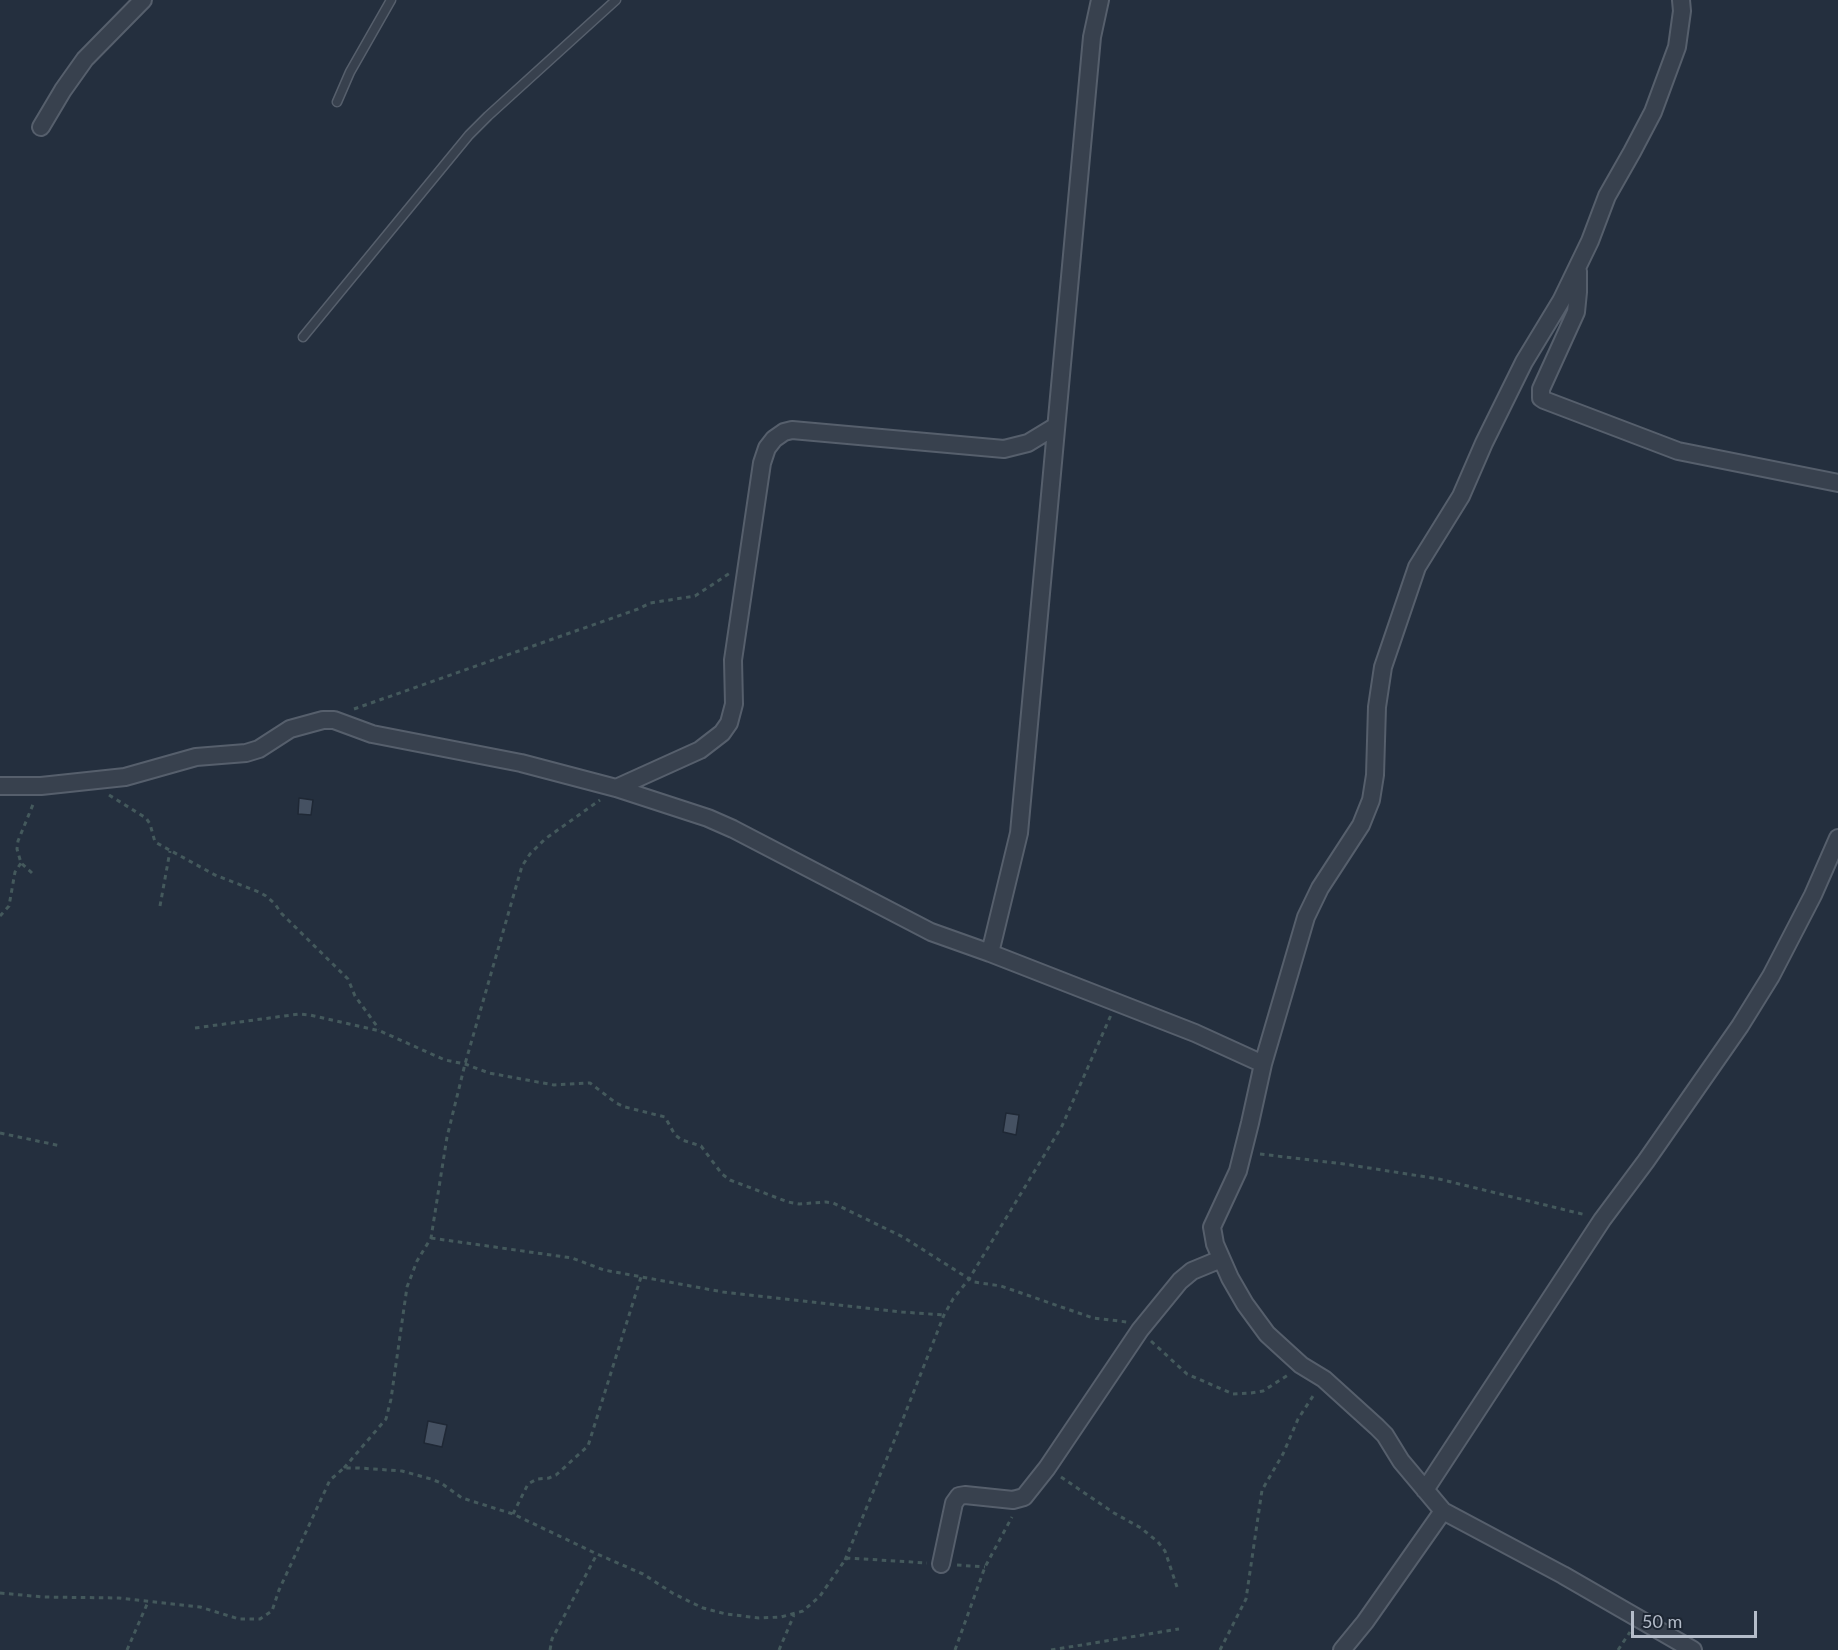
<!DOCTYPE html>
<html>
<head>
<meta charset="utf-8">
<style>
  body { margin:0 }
  #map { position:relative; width:1838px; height:1650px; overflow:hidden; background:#242f3e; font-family:Lato,sans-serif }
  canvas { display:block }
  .scale { position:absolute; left:1631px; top:1611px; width:126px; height:27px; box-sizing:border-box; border:3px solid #b4bcc9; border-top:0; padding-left:8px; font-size:18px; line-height:21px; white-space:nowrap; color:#b4bcc9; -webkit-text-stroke:4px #1d2633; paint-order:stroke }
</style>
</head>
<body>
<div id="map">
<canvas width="1838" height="1650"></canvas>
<div class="scale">50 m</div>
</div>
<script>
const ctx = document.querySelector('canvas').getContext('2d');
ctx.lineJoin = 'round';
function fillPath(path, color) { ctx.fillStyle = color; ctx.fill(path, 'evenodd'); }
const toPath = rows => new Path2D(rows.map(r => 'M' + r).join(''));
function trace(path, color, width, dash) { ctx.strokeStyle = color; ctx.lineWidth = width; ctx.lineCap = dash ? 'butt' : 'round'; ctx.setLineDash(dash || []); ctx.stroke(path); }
const building = toPath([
  [299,798,313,800,311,815,298,814,299,798],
  [1006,1113,1019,1115,1016,1135,1003,1132,1006,1113],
  [428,1421,447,1425,442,1447,424,1443,428,1421]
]);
fillPath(building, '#455162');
trace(building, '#1f2835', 1.5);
const service = toPath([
  [337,102,350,72,391,0],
  [303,337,469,135,488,116,616,0]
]);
const minor = toPath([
  [1681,0,1682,11,1677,47,1653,112,1632,152,1607,196,1590,241,1561,301,1524,362,1484,443,1461,496,1417,567,1383,667,1377,707,1375,775,1371,800,1361,825,1320,888,1306,917,1263,1064,1250,1123,1238,1171,1212,1227,1215,1244,1230,1278,1245,1304,1267,1334,1301,1365,1324,1379,1377,1427,1385,1435,1401,1461,1443,1511,1563,1575,1693,1650],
  [41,127,63,90,85,59,143,0],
  [1578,271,1578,292,1576,312,1541,389,1541,398,1544,400,1678,451,1838,483],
  [0,786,41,786,125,777,196,757,246,753,259,749,290,729,323,720,334,720,372,734,521,763,616,788,708,818,733,829,931,932,990,953,1195,1033,1263,1064],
  [616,788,700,750,722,733,729,723,734,704,733,660,762,463,767,448,774,439,784,432,792,430,1004,449,1028,443,1056,426],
  [990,953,1019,833,1092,37,1100,0],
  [1425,1490,1602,1220,1646,1161,1740,1026,1771,976,1813,895,1838,838],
  [941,1564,954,1503,959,1496,965,1495,1013,1500,1024,1497,1047,1468,1140,1330,1180,1281,1192,1271,1221,1259],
  [1342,1650,1365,1622,1443,1511]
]);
trace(service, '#565f6c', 11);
trace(minor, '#565f6c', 20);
trace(toPath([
  [354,709,638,609,650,603,695,596,730,573],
  [109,795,146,818,150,824,155,842,215,875,259,892,266,896,275,904,281,913,348,979,355,996,379,1029],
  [32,873,21,863,17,849,18,841,34,802],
  [160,906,170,851],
  [0,916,9,906,15,872,21,863],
  [195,1028,299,1014,310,1015,380,1031,445,1060,465,1064,489,1073,554,1085,590,1083,616,1103,625,1107,665,1117,675,1135,682,1140,701,1146,722,1174,730,1180,788,1202,799,1204,826,1202,833,1203,903,1237,974,1282,1001,1286,1093,1318,1127,1322],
  [0,1133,61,1146],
  [1260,1154,1344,1164,1439,1179,1586,1215],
  [431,1238,572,1258,604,1270,723,1292,902,1312,944,1315],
  [1151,1341,1187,1374,1233,1394,1251,1393,1263,1391,1288,1375],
  [344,1468,386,1419,391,1399,407,1287,417,1261,431,1238,447,1137,465,1064,522,866,530,854,545,839,600,800],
  [1061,1477,1114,1513,1141,1528,1158,1542,1165,1551,1177,1587],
  [513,1514,528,1484,537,1479,549,1478,556,1475,588,1446,641,1277],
  [845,1560,899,1429,944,1315,953,1299,969,1279,1062,1126,1111,1015],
  [957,1565,985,1567],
  [0,1593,43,1597,119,1598,200,1607,239,1619,260,1619,272,1611,279,1590,330,1480,344,1468,359,1468,402,1471,431,1479,441,1483,462,1498,513,1514,597,1554,643,1574,674,1594,703,1608,726,1614,759,1618,781,1617,803,1611,820,1596,845,1560,848,1558,927,1563],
  [127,1650,148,1602],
  [550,1650,552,1639,597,1554],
  [779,1650,794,1615],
  [955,1650,985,1567,1012,1517],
  [1051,1650,1179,1629],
  [1220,1650,1246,1599,1262,1490,1283,1454,1298,1419,1315,1393],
  [1618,1650,1630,1632]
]), '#44595c', 3, [4.5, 4.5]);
trace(service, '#38414e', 8);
trace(minor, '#38414e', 16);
</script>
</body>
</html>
